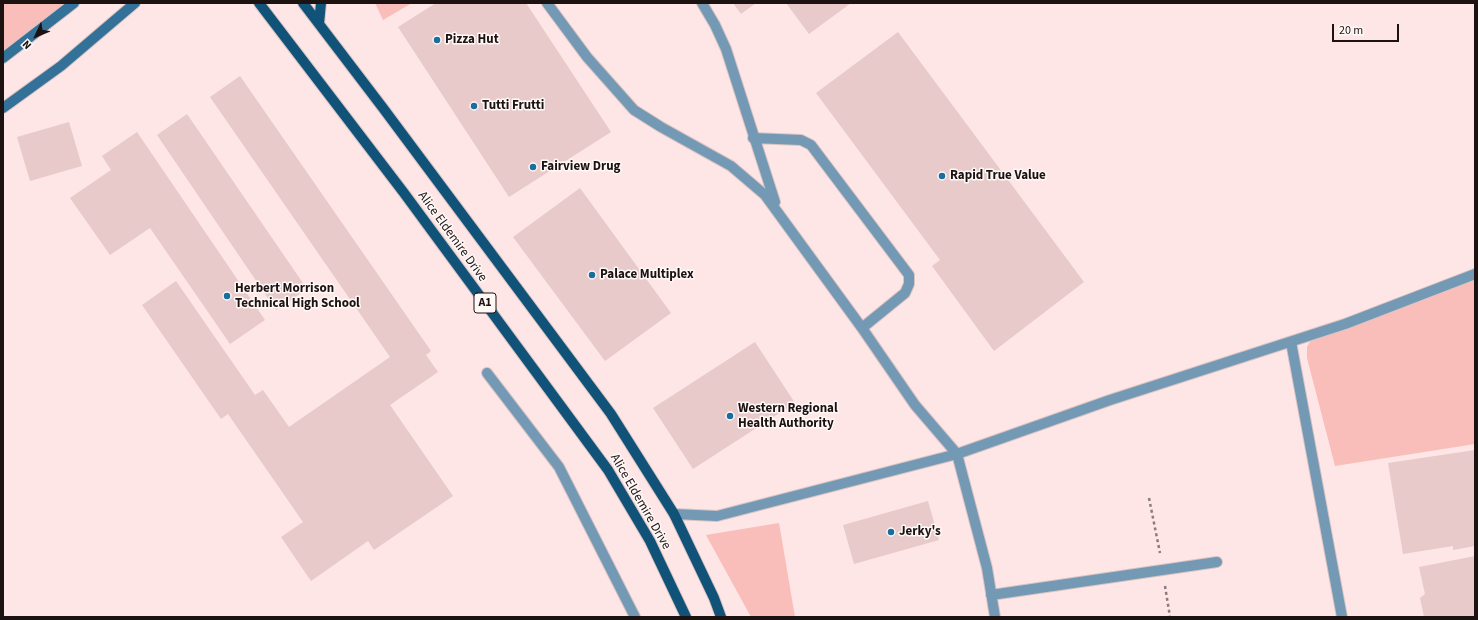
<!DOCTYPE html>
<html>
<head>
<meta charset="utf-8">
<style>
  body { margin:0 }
  #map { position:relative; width:1478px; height:620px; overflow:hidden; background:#fde6e5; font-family:"Source Sans 3",sans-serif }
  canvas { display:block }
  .frame { position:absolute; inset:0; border:4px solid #1c1212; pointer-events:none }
  .north { position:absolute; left:16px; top:16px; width:40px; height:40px; -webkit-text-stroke:3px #fef8f7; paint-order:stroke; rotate:226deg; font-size:11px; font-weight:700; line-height:16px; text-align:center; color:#1c1212 }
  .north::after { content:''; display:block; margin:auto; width:14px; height:18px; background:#1c1212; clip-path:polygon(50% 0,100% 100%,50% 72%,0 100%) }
  .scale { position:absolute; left:1332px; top:24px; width:67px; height:18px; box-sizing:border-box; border:2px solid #1c1212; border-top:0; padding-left:5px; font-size:12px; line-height:14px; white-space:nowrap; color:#1c1212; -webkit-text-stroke:3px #fef8f7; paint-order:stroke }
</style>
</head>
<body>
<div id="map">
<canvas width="1478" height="620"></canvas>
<div class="frame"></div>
<div class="north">N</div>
<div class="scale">20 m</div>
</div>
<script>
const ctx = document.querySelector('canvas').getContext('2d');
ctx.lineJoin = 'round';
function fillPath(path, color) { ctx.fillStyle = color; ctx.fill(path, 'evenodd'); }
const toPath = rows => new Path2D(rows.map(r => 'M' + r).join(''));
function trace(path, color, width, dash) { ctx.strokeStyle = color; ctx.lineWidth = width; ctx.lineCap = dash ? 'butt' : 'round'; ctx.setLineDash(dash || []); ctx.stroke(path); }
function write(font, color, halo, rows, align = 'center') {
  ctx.font = font + ' "Source Sans 3",sans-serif'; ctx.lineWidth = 3; ctx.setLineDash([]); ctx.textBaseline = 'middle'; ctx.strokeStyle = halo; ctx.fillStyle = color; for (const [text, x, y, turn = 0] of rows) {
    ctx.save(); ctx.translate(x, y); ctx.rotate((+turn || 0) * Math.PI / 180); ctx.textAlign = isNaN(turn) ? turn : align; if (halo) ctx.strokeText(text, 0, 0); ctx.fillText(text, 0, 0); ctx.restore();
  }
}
fillPath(toPath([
  [3,3,74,3,3,58],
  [375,3,412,3,383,20],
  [1475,280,1475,444,1335,466,1307,358,1307,347,1311,340],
  [779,523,795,617,751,617,706,535]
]), '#f9bdba');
fillPath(toPath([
  [436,3,526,3,611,132,509,197,398,27],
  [733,3,756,3,741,14],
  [786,3,851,3,809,34],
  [898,32,1084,282,994,351,932,266,940,260,816,93],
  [240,76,431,351,426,355,438,372,390,405,453,496,374,550,368,541,311,581,281,537,303,522,228,414,221,419,142,305,176,281,255,395,263,390,289,427,390,357,210,97],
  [187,114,307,289,276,310,157,135],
  [69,122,82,166,30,181,17,137],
  [137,132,265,320,230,344,150,228,110,255,70,198,111,170,102,156],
  [580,188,671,313,605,361,513,237],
  [755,342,795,403,693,469,653,408],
  [1475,450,1475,546,1453,550,1453,546,1403,554,1388,463],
  [928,501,939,540,854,564,843,525],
  [1475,556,1475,617,1424,617,1420,598,1425,594,1419,567]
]), '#e7cac9');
const lane = toPath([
  [547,3,587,57,634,110,661,127,731,166,765,195,862,328,915,405,957,454,987,568,995,617],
  [702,3,715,25,726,49,775,202],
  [753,138,801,140,811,145,909,275,909,284,905,293,862,328],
  [1291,342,1342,617],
  [487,373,559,467,635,617],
  [674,514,717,516,957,454,1110,400,1345,324,1475,274],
  [991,595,1217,562]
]);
const secondary = toPath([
  [3,58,74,3],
  [3,108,61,66,135,3]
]);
const primary = toPath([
  [259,3,404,193,608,470,650,541,686,617],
  [303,3,383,108,611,414,674,514,714,598,721,617],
  [319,24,321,3]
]);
trace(lane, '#d9c4c3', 12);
trace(secondary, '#d9c4c3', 12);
trace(primary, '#d9c4c3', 12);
trace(toPath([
  [1149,498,1160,553],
  [1165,586,1170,617]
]), '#8c7b7b', 2.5, [3, 3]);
trace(lane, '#7399b5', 10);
trace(secondary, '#347198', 10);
trace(primary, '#115278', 10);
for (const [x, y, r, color] of [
  [437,40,4,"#196e9e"],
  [474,106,4,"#196e9e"],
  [533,167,4,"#196e9e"],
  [942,176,4,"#196e9e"],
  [592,275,4,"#196e9e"],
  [227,296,4,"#196e9e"],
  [730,416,4,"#196e9e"],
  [891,532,4,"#196e9e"]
]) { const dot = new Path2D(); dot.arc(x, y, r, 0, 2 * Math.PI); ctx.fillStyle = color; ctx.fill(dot); trace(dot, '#fef8f7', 1.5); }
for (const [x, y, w] of [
  [485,303,22]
]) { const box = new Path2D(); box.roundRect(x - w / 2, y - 10, w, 20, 3); ctx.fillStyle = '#fef8f7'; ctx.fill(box); trace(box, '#1c1212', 1); }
write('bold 12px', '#1c1212', null, [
  ["A1",485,303]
]);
write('bold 13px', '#1c1212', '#fef8f7', [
  ["Pizza Hut",445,40],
  ["Tutti Frutti",482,106],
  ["Fairview Drug",541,167],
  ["Rapid True Value",950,176],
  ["Palace Multiplex",600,275],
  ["Herbert Morrison",235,289],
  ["Technical High School",235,304],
  ["Western Regional",738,409],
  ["Health Authority",738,424],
  ["Jerky's",899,532]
], 'left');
write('13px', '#1c1212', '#fef8f7', [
  ["Alice Eldemire Drive",452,237,54],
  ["Alice Eldemire Drive",640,502,60]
]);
</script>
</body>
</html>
